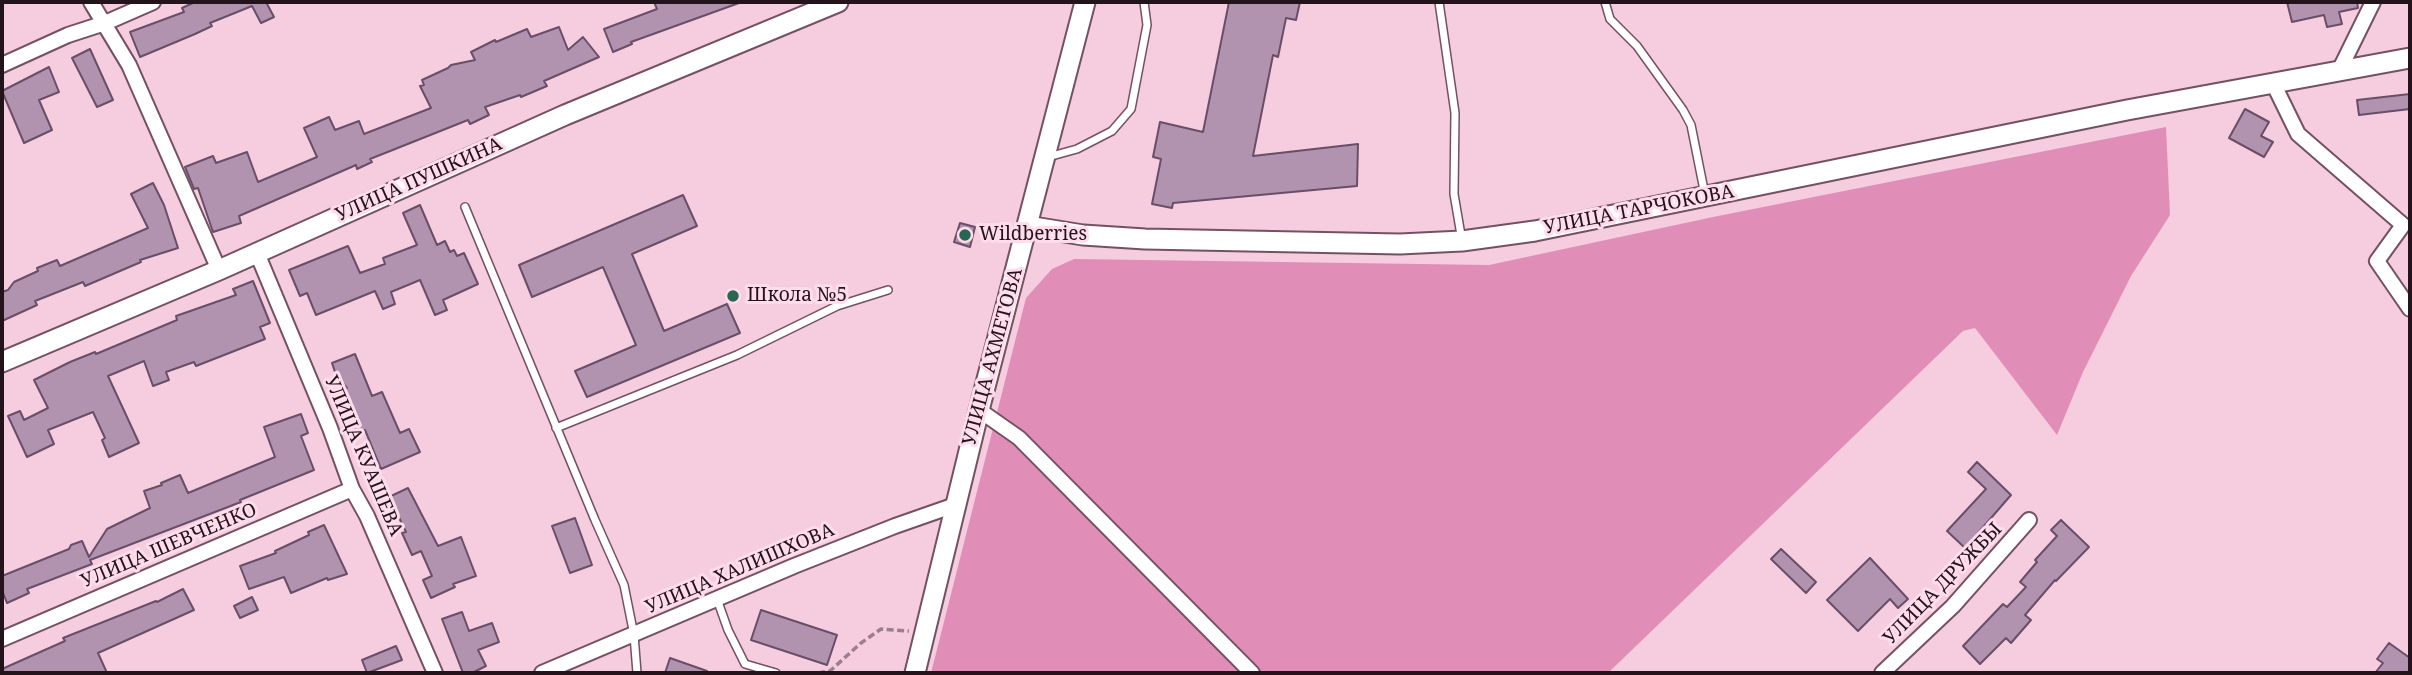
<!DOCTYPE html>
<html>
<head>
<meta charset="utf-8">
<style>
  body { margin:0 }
  #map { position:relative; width:2412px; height:675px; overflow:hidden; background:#f6ccdf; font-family:"Noto Serif",serif }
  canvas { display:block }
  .frame { position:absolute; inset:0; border:4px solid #23141b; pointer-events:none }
</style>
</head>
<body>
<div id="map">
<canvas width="2412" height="675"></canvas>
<div class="frame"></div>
</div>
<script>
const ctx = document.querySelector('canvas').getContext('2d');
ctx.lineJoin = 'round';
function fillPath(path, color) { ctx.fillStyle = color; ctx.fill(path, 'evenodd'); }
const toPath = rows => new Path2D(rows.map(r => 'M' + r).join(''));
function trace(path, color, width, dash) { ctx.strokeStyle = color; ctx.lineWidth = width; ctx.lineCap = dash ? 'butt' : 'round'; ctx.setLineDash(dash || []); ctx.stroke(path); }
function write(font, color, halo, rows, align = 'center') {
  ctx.font = font + ' "Noto Serif",serif'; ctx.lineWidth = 6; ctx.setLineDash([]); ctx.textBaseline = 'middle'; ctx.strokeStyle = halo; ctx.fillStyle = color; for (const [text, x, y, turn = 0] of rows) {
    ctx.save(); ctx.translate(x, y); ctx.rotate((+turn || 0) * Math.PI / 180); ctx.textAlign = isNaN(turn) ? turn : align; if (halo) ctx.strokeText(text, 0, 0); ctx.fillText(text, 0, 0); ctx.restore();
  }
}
fillPath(toPath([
  [2166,127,2170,215,2131,276,2083,372,2057,435,1975,328,1963,331,1608,673,931,673,1026,298,1052,269,1074,259,1489,265,1713,217]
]), '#e08eb7');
const building = toPath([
  [195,2,266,2,274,17,261,23,252,6,210,23,212,26,195,34,140,57,130,32,184,12,182,8,195,2],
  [654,2,739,2,739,3,631,42,632,44,613,52,604,29,657,9,654,2],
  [1229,2,1300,2,1296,20,1286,18,1278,57,1273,55,1253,156,1358,144,1357,186,1173,203,1172,208,1152,204,1161,159,1153,157,1160,122,1203,132,1229,2],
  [2287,2,2357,2,2358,8,2339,12,2342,24,2327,27,2324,15,2292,22,2287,2],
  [559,27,568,50,583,37,599,57,544,81,547,86,521,97,520,95,485,107,489,115,470,124,468,120,370,159,372,162,357,169,356,165,239,216,241,223,213,232,198,188,194,189,185,167,213,156,216,163,247,152,258,182,317,157,304,128,329,117,335,130,359,121,364,134,431,108,420,86,424,85,422,80,448,68,451,65,475,60,471,52,495,40,496,42,527,29,531,37,559,27],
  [90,49,113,100,97,107,72,58,90,49],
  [49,67,59,92,39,100,52,130,24,143,2,91,49,67],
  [2410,94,2410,109,2359,115,2357,100,2410,94],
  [2245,109,2269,122,2261,136,2273,142,2264,157,2229,138,2245,109],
  [153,183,164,205,178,248,140,260,141,262,85,286,83,282,35,301,37,305,2,321,2,292,8,290,14,282,38,271,37,268,57,260,60,266,148,228,131,194,153,183],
  [683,195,697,226,632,254,664,331,727,304,740,333,587,397,575,371,636,345,603,267,532,297,519,265,683,195],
  [420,205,437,245,445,241,450,252,454,250,457,256,464,253,478,284,443,300,447,310,435,315,420,280,391,292,395,304,383,309,375,291,316,315,307,293,300,296,289,270,348,246,360,273,385,264,383,258,417,245,403,213,420,205],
  [960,223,975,227,970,247,954,242,960,223],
  [253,281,270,323,260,327,265,339,196,366,194,362,166,372,169,380,153,386,144,361,108,376,139,443,109,457,102,440,105,438,93,412,48,430,54,444,27,457,8,416,20,411,24,420,48,408,34,380,70,362,95,352,96,354,177,320,176,316,236,295,233,289,253,281],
  [355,354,372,396,382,392,400,433,409,429,420,452,381,469,365,430,353,435,335,394,347,388,336,375,332,363,355,354],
  [301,414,308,433,301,436,314,470,240,500,241,502,90,560,92,564,27,589,29,593,7,603,2,590,2,576,69,549,71,545,82,541,89,557,107,529,150,508,144,491,162,485,161,483,180,475,188,493,275,457,264,427,301,414],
  [1977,462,2011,495,1965,548,1947,531,1986,489,1968,472,1977,462],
  [408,488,438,546,461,537,476,576,453,584,455,587,431,598,423,580,432,576,421,551,412,555,402,533,406,532,389,497,408,488],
  [575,518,592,565,570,573,552,526,575,518],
  [2061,520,2089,547,2056,581,2055,580,2025,615,2031,620,2011,643,2006,638,1980,664,1963,646,2003,604,2007,607,2026,587,2020,582,2037,562,2035,560,2057,536,2051,530,2061,520],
  [324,525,347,574,328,580,327,578,291,593,284,577,249,589,240,566,276,553,275,551,309,535,308,532,324,525],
  [1781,549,1816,582,1806,593,1771,559,1781,549],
  [1870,558,1908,599,1898,608,1890,599,1858,631,1827,600,1870,558],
  [183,589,194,610,98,653,107,673,2,673,2,669,65,641,63,638,156,601,157,602,183,589],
  [252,597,258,610,240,618,234,606,252,597],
  [761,610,837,635,827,665,751,640,761,610],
  [462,612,469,631,492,623,499,642,478,650,486,666,472,673,463,673,442,619,462,612],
  [2389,643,2410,658,2410,673,2375,673,2383,663,2377,659,2389,643],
  [396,646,402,660,367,673,362,660,396,646],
  [670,658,707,671,707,673,665,673,670,658]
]);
fillPath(building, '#b193af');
trace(building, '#694e68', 2);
const lane = toPath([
  [1439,2,1455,113,1454,194,1462,241],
  [1605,2,1610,19,1637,46,1683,110,1691,125,1705,195],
  [1048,157,1077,149,1112,131,1131,109,1147,25,1144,2],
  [465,207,595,520,624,585,634,635,637,673],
  [556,428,737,355,837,306,888,290],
  [717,599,728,630,745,664,776,673]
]);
const street = toPath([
  [91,2,129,65,219,270],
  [2,65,68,35,105,23,153,2],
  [2339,71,2373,2],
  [2274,85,2298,134,2403,225,2377,261,2410,309],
  [257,253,330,428,352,489,367,516,435,673],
  [979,410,1019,438,1252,673],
  [2,639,352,489],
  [542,673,794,566,895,526,955,505],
  [1882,673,1953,606,2029,520]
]);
const secondary = toPath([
  [1027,226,1083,235,1145,239,1400,244,1462,241,1535,231,2127,110,2410,58],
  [2,362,219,270,565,115,838,2],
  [915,673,979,410,1085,2]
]);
trace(lane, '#745162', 10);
trace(street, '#745162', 18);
trace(secondary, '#745162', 23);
trace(toPath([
  [818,673,830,671,861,643,881,629,909,631]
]), '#9d7e8c', 3.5, [7, 3.5]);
trace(lane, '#fff', 7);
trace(street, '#fff', 14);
trace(secondary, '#fff', 19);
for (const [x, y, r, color] of [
  [965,235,7,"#286651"],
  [733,296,7,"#286651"]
]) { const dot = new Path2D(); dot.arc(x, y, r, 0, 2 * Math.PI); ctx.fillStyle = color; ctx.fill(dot); trace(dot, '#fedceb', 2.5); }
write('19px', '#23141b', '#fedceb', [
  ["УЛИЦА ПУШКИНА",419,180,-24],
  ["УЛИЦА ТАРЧОКОВА",1639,210,-11],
  ["УЛИЦА АХМЕТОВА",993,357,-75],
  ["УЛИЦА КУАШЕВА",363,456,67],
  ["УЛИЦА ШЕВЧЕНКО",169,546,-23],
  ["УЛИЦА ХАЛИШХОВА",740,569,-23],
  ["УЛИЦА ДРУЖБЫ",1943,584,-46]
]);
write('19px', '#23141b', '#fedceb', [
  ["Wildberries",979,235],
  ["Школа №5",747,296]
], 'left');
</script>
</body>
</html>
